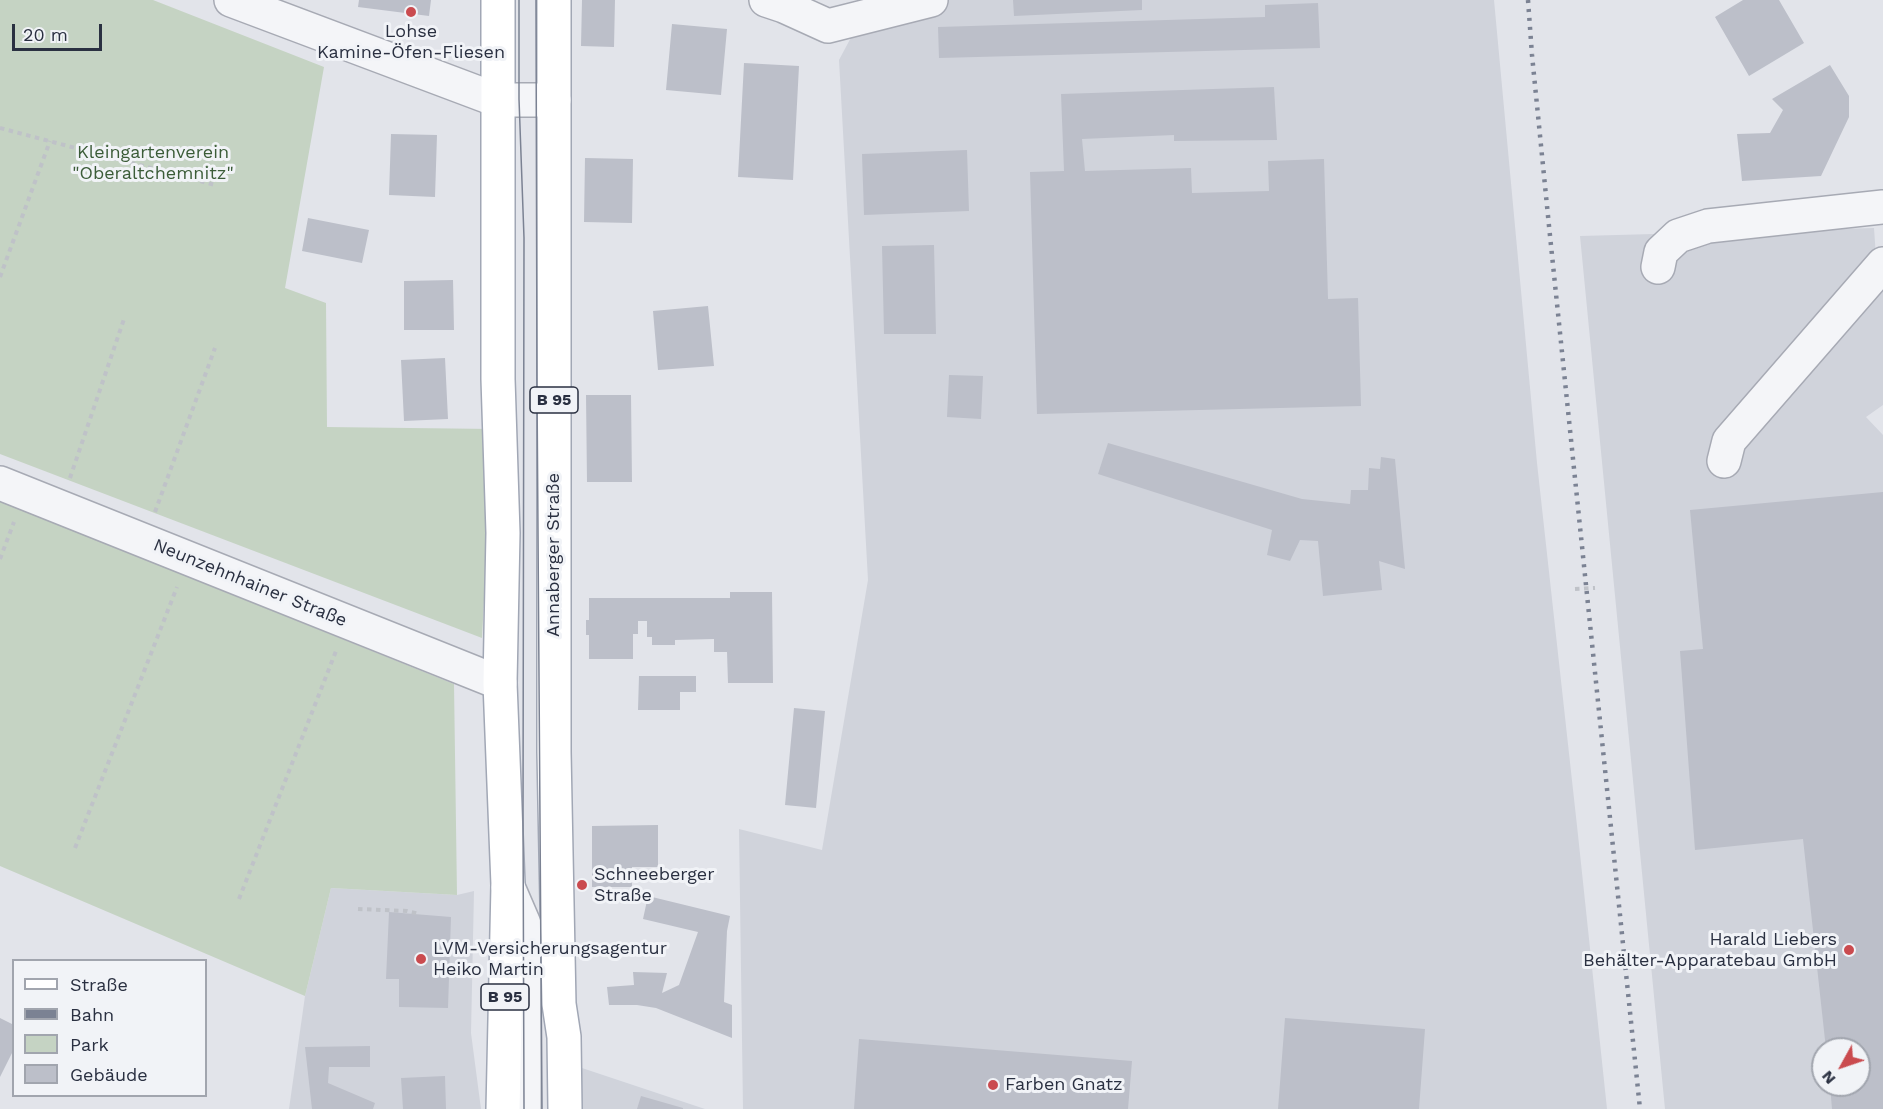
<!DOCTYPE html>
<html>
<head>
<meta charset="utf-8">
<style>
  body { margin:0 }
  #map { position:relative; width:1883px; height:1109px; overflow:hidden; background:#e2e4ea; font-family:"Work Sans",sans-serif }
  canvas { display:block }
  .legend { position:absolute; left:12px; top:959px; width:195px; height:138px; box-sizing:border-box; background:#f1f3f7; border:2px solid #a1a5ae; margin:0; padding:8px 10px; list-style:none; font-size:18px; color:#2a3041 }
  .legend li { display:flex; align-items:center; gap:12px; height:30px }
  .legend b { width:30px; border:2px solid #a1a5ae }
  .north { position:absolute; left:1811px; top:1037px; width:60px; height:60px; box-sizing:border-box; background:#f1f3f7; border:2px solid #a1a5ae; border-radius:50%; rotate:230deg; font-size:16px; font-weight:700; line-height:24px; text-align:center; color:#2a3041 }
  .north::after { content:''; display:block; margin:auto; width:21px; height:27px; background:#ca4b4f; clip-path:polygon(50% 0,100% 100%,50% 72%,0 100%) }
  .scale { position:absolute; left:12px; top:24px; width:90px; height:27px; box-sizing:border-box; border:3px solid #2a3041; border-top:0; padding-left:8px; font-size:18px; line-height:21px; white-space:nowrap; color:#2a3041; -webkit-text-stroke:4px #f1f3f7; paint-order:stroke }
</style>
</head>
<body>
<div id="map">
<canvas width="1883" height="1109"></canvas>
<ul class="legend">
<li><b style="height:8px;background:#fff"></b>Straße</li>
<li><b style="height:8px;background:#7b8293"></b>Bahn</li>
<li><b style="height:16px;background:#c5d3c3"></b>Park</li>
<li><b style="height:16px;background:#bcbfc9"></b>Gebäude</li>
</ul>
<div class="north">N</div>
<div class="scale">20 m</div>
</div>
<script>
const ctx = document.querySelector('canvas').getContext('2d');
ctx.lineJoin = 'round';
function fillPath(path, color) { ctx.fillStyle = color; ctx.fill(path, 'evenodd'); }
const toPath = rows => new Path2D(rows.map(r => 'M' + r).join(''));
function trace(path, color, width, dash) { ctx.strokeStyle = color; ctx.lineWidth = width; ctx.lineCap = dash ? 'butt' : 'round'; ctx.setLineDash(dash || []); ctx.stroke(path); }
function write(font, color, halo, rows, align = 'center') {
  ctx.font = font + ' "Work Sans",sans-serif'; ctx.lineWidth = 6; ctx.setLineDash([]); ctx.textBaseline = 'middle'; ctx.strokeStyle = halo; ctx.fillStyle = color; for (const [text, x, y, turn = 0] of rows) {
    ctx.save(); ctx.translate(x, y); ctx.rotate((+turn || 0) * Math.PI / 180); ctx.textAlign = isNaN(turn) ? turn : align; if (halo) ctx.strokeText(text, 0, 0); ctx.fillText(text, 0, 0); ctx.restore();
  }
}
fillPath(toPath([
  [871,0,1494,0,1537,463,1578,835,1607,1109,743,1109,739,829,822,850,868,580,839,60],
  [1874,228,1876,257,1883,263,1883,405,1866,417,1883,435,1883,1109,1665,1109,1580,236],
  [1823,1049,1859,1049,1859,1085,1823,1085],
  [331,888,457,895,474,891,471,1033,481,1109,289,1109,305,996],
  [579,1067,705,1109,581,1109]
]), '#d0d3db');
fillPath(toPath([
  [0,0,153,0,324,67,285,288,326,303,327,427,493,429,482,638,0,454],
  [0,501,454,684,457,895,331,888,305,996,0,866]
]), '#c5d3c3');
fillPath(toPath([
  [359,0,431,0,429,16,358,7],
  [582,0,615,0,614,47,581,46],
  [1013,0,1142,0,1142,10,1014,16],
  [1743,0,1779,0,1804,43,1749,76,1715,17],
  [1318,3,1320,48,939,58,938,27,1265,17,1265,5],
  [672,24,727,29,721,95,666,90],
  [744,63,799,66,793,180,738,177],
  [1830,65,1849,96,1849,117,1821,176,1742,181,1737,134,1770,133,1783,110,1772,99],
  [1274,87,1277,140,1174,141,1174,135,1082,139,1085,171,1191,168,1192,193,1269,191,1268,161,1324,159,1328,299,1358,298,1361,406,1037,414,1030,172,1064,171,1061,94],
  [391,134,437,135,435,197,389,195],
  [967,150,969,211,864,215,862,154],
  [585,158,633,159,632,223,584,222],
  [308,218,369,230,362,263,302,251],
  [934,245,936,334,884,334,882,246],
  [453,280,454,330,404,330,404,281],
  [708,306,714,366,658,370,653,311],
  [445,358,448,419,404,421,401,360],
  [949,375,983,376,981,419,947,417],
  [586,395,631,395,632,482,587,482],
  [1108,443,1302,499,1350,504,1351,490,1368,490,1369,468,1380,469,1381,457,1395,459,1405,569,1379,561,1382,590,1323,596,1318,541,1300,540,1290,561,1267,555,1272,530,1098,474],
  [1883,492,1883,1109,1832,1109,1830,1085,1859,1085,1859,1049,1826,1049,1803,839,1695,850,1680,651,1703,649,1690,510],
  [730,592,772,592,773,683,728,683,727,652,714,652,714,639,675,640,675,645,652,645,652,637,647,637,647,621,638,621,638,634,633,634,633,659,589,659,589,635,586,635,586,620,589,620,589,598,730,598],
  [639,676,696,676,696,692,680,692,680,710,638,710],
  [794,708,825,711,816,808,785,805],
  [658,825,658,867,632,867,632,887,592,887,592,826],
  [648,896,730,916,727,931,724,1002,732,1005,732,1038,656,1008,637,1005,609,1005,607,987,634,985,633,972,667,973,662,993,679,985,698,932,643,919],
  [389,912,451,917,448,1008,399,1007,399,979,386,979],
  [0,1018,14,1025,14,1049,0,1077],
  [1285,1018,1425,1029,1419,1109,1278,1109],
  [859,1039,1132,1061,1128,1109,854,1109],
  [370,1046,370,1067,329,1067,328,1083,375,1103,373,1109,312,1109,305,1047],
  [445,1076,446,1109,403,1109,401,1078],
  [641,1096,683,1108,683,1109,637,1109]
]), '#bcbfc9');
const minor = toPath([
  [231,0,497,100,554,100],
  [766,0,784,6,828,26,931,0],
  [1658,267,1661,252,1678,236,1708,226,1883,207],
  [1724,461,1729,441,1883,264],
  [0,483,500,683],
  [508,887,524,924,524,1109]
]);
const major = toPath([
  [498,0,498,379,503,533,500,683,508,885,503,1109],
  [554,0,554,752,559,1004,564,1037,565,1109]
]);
trace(minor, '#a7aab4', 36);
trace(major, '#a1a7b5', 36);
trace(toPath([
  [0,128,215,185],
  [0,277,50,141],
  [70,478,124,319],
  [155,512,215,348],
  [0,559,14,522],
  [1575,589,1595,588],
  [75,848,177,587],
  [239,899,336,651],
  [358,909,407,911,419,914]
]), '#bfc2c8', 4, [4.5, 4.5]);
trace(minor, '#f4f5f8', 33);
trace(major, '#fff', 33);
trace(toPath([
  [519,0,519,99,524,238,523,814,524,1109],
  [536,0,537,388,542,1109]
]), '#7b8293', 1.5);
trace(toPath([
  [1528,0,1532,55,1549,226,1640,1109]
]), '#7b8293', 4.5, [3, 6]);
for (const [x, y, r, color] of [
  [411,12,6,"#ca4b4f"],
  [582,885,6,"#ca4b4f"],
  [1849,950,6,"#ca4b4f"],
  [421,959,6,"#ca4b4f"],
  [993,1085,6,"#ca4b4f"]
]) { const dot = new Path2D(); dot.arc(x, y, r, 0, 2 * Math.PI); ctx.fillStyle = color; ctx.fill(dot); trace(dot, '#f1f3f7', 2); }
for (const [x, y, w] of [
  [554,400,48],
  [505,997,48]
]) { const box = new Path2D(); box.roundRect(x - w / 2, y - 13, w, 26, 4.5); ctx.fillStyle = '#f1f3f7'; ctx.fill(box); trace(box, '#2a3041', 1.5); }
write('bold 16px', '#2a3041', null, [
  ["B 95",554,400],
  ["B 95",505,997]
]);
write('18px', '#2a3041', '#f1f3f7', [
  ["Lohse",411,32,"center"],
  ["Kamine-Öfen-Fliesen",411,53,"center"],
  ["Schneeberger",594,875],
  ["Straße",594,896],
  ["Harald Liebers",1837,940,"right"],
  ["Behälter-Apparatebau GmbH",1837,961,"right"],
  ["LVM-Versicherungsagentur",433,949],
  ["Heiko Martin",433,970],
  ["Farben Gnatz",1005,1085]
], 'left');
write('18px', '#3b5c38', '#f1f3f7', [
  ["Kleingartenverein",153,153],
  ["\"Oberaltchemnitz\"",153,174]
]);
write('18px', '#2a3041', '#f1f3f7', [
  ["Annaberger Straße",554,555,-90],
  ["Neunzehnhainer Straße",250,583,22]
]);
</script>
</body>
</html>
